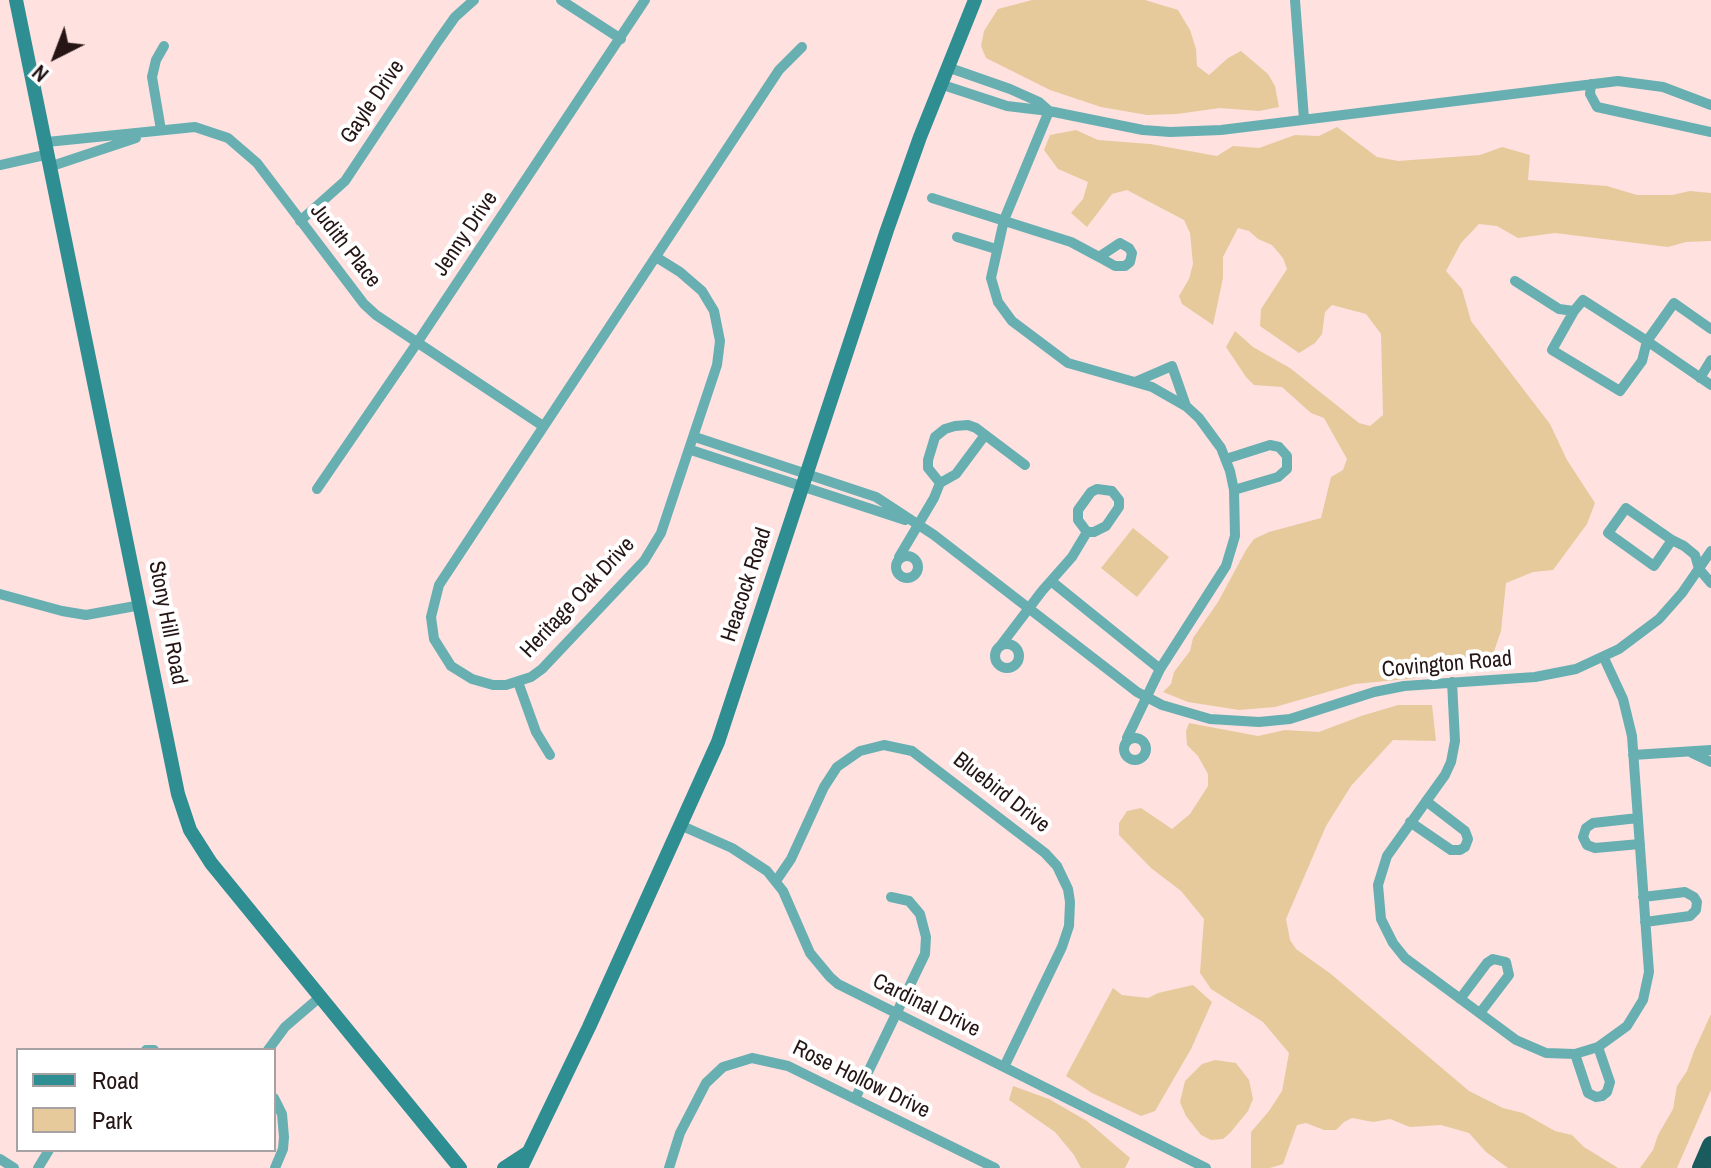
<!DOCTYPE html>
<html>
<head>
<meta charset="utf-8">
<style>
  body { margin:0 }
  #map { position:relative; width:1711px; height:1168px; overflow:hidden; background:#ffe1e0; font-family:"Archivo Narrow",sans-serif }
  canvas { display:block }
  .legend { position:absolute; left:16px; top:1048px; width:260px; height:104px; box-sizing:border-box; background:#fff; border:2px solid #a8a1a1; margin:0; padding:10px 14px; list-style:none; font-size:24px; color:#251515 }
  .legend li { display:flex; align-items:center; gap:16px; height:40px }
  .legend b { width:40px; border:2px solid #a8a1a1 }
  .north { position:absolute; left:16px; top:16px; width:80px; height:80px; -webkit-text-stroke:6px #fff; paint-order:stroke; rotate:222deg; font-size:22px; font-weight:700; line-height:32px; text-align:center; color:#251515 }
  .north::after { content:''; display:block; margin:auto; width:28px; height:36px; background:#251515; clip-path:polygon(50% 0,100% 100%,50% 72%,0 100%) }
</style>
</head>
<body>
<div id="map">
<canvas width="1711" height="1168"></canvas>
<ul class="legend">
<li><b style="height:10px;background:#2e8e92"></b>Road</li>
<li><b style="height:22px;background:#e6ca9c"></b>Park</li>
</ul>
<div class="north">N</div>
</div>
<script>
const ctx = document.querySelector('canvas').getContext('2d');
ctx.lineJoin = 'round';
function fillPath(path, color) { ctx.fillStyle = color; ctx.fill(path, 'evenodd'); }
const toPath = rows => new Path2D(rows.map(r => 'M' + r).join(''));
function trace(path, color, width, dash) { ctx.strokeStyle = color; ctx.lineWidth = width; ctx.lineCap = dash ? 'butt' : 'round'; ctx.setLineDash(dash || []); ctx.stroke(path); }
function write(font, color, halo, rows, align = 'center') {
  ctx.font = font + ' "Archivo Narrow",sans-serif'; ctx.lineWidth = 8; ctx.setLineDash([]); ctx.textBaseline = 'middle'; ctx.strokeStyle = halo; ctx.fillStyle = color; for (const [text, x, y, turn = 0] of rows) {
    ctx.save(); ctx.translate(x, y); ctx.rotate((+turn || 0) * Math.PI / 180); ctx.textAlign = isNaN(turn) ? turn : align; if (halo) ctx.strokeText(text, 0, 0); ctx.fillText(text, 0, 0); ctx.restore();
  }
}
fillPath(toPath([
  [1032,0,1145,0,1178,10,1190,30,1196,49,1197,66,1209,75,1228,58,1241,51,1268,74,1275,86,1279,107,1259,111,1220,108,1177,114,1147,115,1101,107,1050,90,986,58,981,46,984,31,998,9],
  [1337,127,1377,157,1398,161,1480,155,1502,147,1530,155,1528,180,1607,186,1637,195,1672,195,1690,191,1711,193,1711,241,1686,242,1668,247,1555,233,1518,238,1497,226,1479,224,1461,243,1446,271,1462,289,1471,321,1550,424,1567,460,1595,503,1587,524,1553,570,1533,572,1506,583,1501,631,1490,663,1453,665,1417,678,1355,684,1275,707,1239,710,1188,702,1163,692,1171,684,1174,672,1190,651,1193,638,1218,602,1246,550,1254,539,1269,532,1321,518,1331,477,1343,470,1347,459,1324,418,1311,413,1282,387,1254,385,1246,377,1226,347,1235,331,1253,347,1290,368,1359,423,1370,426,1383,415,1381,334,1366,314,1332,305,1325,312,1322,334,1315,343,1299,353,1260,326,1261,309,1287,269,1283,258,1272,245,1258,239,1249,231,1238,228,1223,257,1223,278,1213,325,1182,304,1179,296,1189,279,1193,264,1190,233,1184,220,1127,190,1112,194,1087,227,1071,213,1083,199,1088,182,1058,169,1044,150,1050,135,1076,130,1098,140,1150,144,1217,156,1233,146,1259,148,1295,135,1319,136],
  [1133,528,1169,557,1137,597,1101,568],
  [1398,705,1432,705,1436,741,1393,740,1351,786,1326,826,1286,919,1290,940,1296,949,1331,974,1469,1091,1503,1108,1523,1113,1555,1131,1572,1135,1584,1147,1618,1168,1508,1168,1486,1152,1469,1133,1441,1125,1410,1127,1390,1119,1373,1122,1352,1118,1344,1122,1336,1130,1324,1130,1306,1123,1297,1125,1283,1164,1270,1168,1251,1168,1251,1132,1269,1111,1282,1091,1289,1053,1263,1022,1211,989,1200,973,1204,919,1181,891,1151,868,1119,835,1119,823,1127,811,1141,808,1172,829,1190,814,1208,786,1208,774,1198,756,1187,745,1186,731,1189,723,1258,736,1285,730,1319,732,1361,716],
  [1193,985,1212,1002,1191,1049,1155,1111,1141,1116,1092,1093,1066,1076,1113,988,1122,995,1148,998,1158,993],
  [1711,1014,1711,1090,1677,1168,1640,1168,1653,1150,1658,1135,1673,1109,1677,1086,1687,1071,1694,1051],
  [1215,1060,1236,1063,1249,1080,1253,1099,1248,1111,1230,1133,1223,1139,1211,1140,1201,1135,1186,1116,1180,1102,1185,1081,1202,1064],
  [1013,1086,1049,1099,1087,1121,1130,1158,1125,1168,1081,1168,1074,1155,1055,1132,1009,1100]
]), '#e6ca9c');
trace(toPath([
  [561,0,621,39],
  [1295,0,1304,119],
  [947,67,1010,89,1039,102,1048,110],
  [940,84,1007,106,1049,111,1143,130,1170,132,1221,130,1618,81,1663,87,1711,105],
  [1591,84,1590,94,1597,107,1711,132],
  [1049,111,1004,220,991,278,998,302,1012,321,1068,363,1152,387,1187,407,1199,418,1221,448,1230,471,1234,490,1235,536,1226,566,1160,669,1127,738],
  [161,130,152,77,156,60,164,46],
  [47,142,195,127,228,138,257,163,364,304,376,315,543,426],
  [0,165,49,154],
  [52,166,136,138],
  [932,198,1071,242,1099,257],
  [300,221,345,181,438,41,455,17,474,0],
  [957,237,996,249],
  [1120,243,1129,248,1132,253,1130,262,1125,266,1115,266,1099,257,1120,243],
  [656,257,680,272,702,291,714,311,720,341,717,365,661,533,644,561,542,669,531,677,506,685,493,685,472,679,451,666,434,639,431,617,439,585,779,70,802,47],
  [1515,281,1559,309,1574,311],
  [1711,329,1674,303,1647,341,1642,361,1620,391,1552,350,1574,311,1583,300,1647,341,1711,385],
  [1700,378,1711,360],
  [1135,382,1172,366,1186,406],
  [695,437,876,497,934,535,1137,692,1162,705,1210,719,1259,722,1290,719,1374,692,1404,686,1535,677,1576,669,1619,649,1659,619,1682,593,1711,551],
  [691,450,905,520],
  [1226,459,1270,445,1279,447,1287,456,1287,469,1278,477,1234,490],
  [940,483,928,468,928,460,935,437,945,429,955,426,968,425,976,428,1025,465],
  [317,489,417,343,645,0],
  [1097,489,1112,491,1119,500,1119,507,1106,526,1094,532,1087,532,1078,520,1078,510,1091,492,1097,489],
  [1672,540,1654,566,1608,533,1626,508,1672,540,1684,546,1695,555,1699,569,1711,583],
  '896 567a11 11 0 1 1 22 0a11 11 0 1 1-22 0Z',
  [899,557,934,498,940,483,956,474,985,435],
  [1051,581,1160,669],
  [0,594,62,611,86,615,141,605],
  '995 656a12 12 0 1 1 24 0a12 12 0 1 1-24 0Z',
  [1001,645,1042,591,1072,557,1087,532],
  [518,682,536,732,550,755],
  [1452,682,1455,741,1451,762,1445,775,1387,856,1378,885,1381,919,1393,943,1405,958,1516,1040,1546,1053,1575,1054,1598,1047,1627,1026,1643,1000,1649,972,1632,736,1623,699,1604,658],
  '1124 749a11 11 0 1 1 22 0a11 11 0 1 1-22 0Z',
  [1692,753,1711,762],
  [1633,755,1711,750],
  [1638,818,1593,823,1586,828,1583,837,1587,845,1595,848,1640,844],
  [1410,822,1451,850,1460,850,1465,847,1468,839,1465,831,1426,801],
  [680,825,732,848,767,871,783,891,810,953,830,977,838,984,1206,1168],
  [776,881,791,859,824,787,837,767,860,751,884,745,912,751,1045,853,1057,866,1068,889,1070,902,1069,926,1062,947,1004,1067],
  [1643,897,1685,892,1694,897,1697,902,1696,910,1690,916,1645,922],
  [1460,999,1487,963,1493,959,1506,962,1509,975,1480,1013],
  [146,1050,154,1050],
  [268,1050,285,1027,320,997],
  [1575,1054,1588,1093,1596,1097,1602,1096,1607,1092,1610,1082,1598,1047],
  [274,1098,282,1114,284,1137,283,1149,275,1168],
  [855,1099,925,954,926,937,920,914,909,901,891,897],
  [0,1159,14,1168],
  [38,1168,49,1150],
  [669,1168,680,1133,706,1083,723,1067,752,1058,788,1066,995,1168]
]), '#68afb2', 10);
trace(toPath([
  [16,0,178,794,190,830,211,863,460,1168],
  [504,1168,527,1153],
  [521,1168,589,1027,718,742,887,230,920,137,975,0]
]), '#2e8e92', 14);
trace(toPath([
  [1701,1168,1711,1145]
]), '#1a5b5e', 18);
write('22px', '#251515', '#fff', [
  ["Gayle Drive",373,102,-56],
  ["Jenny Drive",466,234,-56],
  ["Judith Place",345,246,52],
  ["Heacock Road",747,585,-72],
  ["Heritage Oak Drive",578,598,-47],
  ["Stony Hill Road",167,623,79],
  ["Covington Road",1447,665,-5],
  ["Bluebird Drive",1001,793,38],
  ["Cardinal Drive",926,1006,26],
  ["Rose Hollow Drive",861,1080,26]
]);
</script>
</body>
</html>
